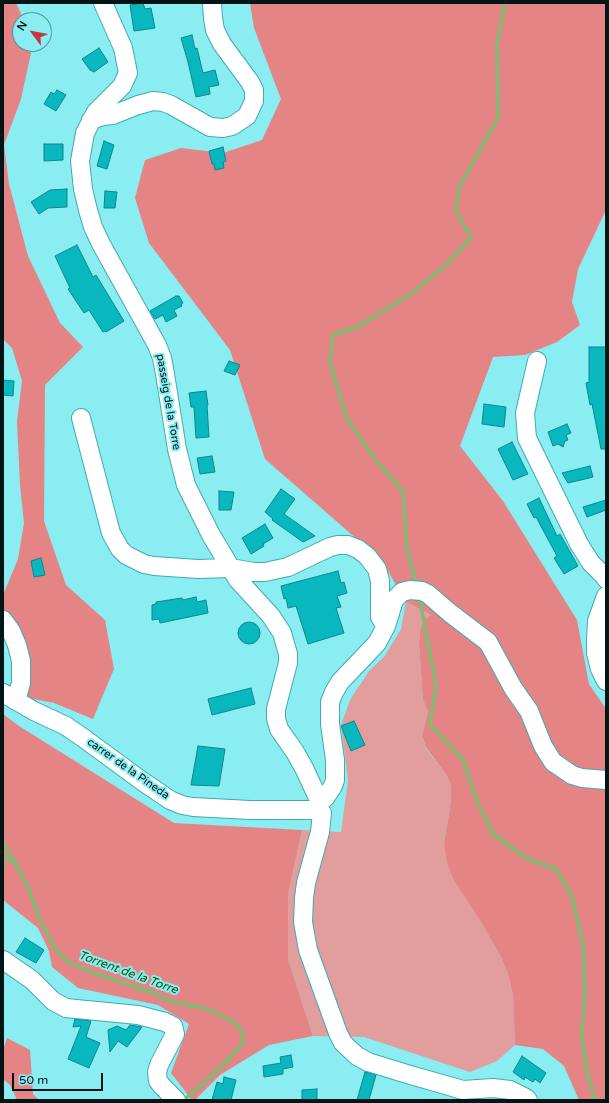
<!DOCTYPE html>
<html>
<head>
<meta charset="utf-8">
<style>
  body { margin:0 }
  #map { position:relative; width:609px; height:1103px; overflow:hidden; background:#89edf2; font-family:"Varela Round",sans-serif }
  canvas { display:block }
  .frame { position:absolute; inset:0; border:4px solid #011416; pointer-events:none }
  .north { position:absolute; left:12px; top:12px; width:40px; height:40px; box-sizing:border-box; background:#89edf2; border:1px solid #53969a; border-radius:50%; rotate:302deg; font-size:11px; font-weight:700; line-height:16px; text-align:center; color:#011416 }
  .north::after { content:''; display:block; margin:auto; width:14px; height:18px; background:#c53544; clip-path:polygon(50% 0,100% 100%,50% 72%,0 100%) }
  .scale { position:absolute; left:12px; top:1073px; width:91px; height:18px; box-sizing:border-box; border:2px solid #011416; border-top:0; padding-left:5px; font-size:12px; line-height:14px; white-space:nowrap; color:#011416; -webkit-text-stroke:3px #89edf2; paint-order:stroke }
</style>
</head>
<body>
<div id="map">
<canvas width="609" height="1103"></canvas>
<div class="frame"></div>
<div class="north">N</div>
<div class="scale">50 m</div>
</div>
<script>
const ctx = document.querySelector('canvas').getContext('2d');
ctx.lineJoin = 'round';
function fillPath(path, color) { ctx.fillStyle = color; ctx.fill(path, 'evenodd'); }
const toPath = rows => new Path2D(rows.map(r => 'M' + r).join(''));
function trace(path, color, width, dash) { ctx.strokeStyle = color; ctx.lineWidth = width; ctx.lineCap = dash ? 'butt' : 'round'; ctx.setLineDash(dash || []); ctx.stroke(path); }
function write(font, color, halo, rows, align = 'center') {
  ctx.font = font + ' "Varela Round",sans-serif'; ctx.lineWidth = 4; ctx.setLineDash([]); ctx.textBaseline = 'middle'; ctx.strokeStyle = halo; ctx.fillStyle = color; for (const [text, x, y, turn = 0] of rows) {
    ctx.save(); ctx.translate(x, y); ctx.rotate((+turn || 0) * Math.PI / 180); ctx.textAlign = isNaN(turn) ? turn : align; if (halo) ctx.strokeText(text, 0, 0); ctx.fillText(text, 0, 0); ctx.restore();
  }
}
fillPath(toPath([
  [406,602,432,616,420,632,419,644,423,700,428,712,422,736,426,748,447,776,451,785,451,802,444,843,454,881,482,922,501,957,508,974,513,995,515,1045,497,1061,470,1072,364,1037,313,1036,288,959,288,895,302,830,341,832,348,780,341,725,350,700,369,671,384,657,401,629]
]), '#e19e9d');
fillPath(toPath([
  [3,3,16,3,24,20,20,20,20,44,33,44,21,99,4,145,9,184,28,256,60,323,83,347,45,385,44,521,66,585,105,620,114,669,93,719,54,703,24,697,3,619,3,595,18,559,24,523,20,485,17,421,22,381,12,348,3,339],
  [250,3,606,3,606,210,578,269,572,302,580,325,557,342,525,355,493,357,460,446,503,501,577,620,589,684,606,709,606,1100,579,1100,564,1066,543,1049,515,1045,513,995,508,974,501,957,482,923,454,881,447,862,444,843,451,802,451,785,447,776,426,747,422,736,428,712,423,700,419,644,420,632,423,621,431,615,406,602,382,561,265,459,230,350,149,243,135,198,145,160,181,148,223,153,262,140,281,99,254,28],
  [3,714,19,726,174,823,302,830,288,895,288,959,313,1036,269,1045,220,1075,195,1100,192,1100,171,1073,189,1024,158,1005,78,988,52,967,49,951,38,928,3,900],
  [7,1038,30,1050,33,1094,39,1100,17,1100,10,1085,3,1079,3,1050]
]), '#e58485');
trace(toPath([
  [417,586,407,549,403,491,377,462,347,419,330,363,333,335,359,326,411,294,448,263,471,238,456,211,459,187,498,118,497,44,505,3],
  [419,596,436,685,430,724,463,760,477,801,493,834,528,859,556,869,572,896,583,945,585,990,582,1038,587,1072,595,1100],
  [3,842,27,885,41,922,55,948,68,962,83,969,153,993,170,1001,208,1009,232,1021,240,1028,243,1036,242,1044,223,1065,184,1100],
  [3,856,16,864]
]), '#80bc72', 3.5);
const building = toPath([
  [143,3,145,9,151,8,155,28,134,31,130,5,143,3],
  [192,35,195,49,197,48,203,73,215,70,219,85,209,87,210,94,196,97,188,62,181,38,192,35],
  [99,48,108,62,94,72,90,70,82,59,99,48],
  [57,90,66,95,56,111,44,104,51,92,54,94,57,90],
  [104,141,114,145,107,169,97,166,104,141],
  [44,144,63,144,63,160,44,161,44,144],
  [223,147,226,161,223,162,224,168,215,170,214,164,212,164,209,151,223,147],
  [67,189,67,207,48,208,39,214,31,202,50,190,67,189],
  [105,191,117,192,115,208,104,208,105,191],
  [77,245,93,277,96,275,124,321,106,332,105,331,103,332,89,310,84,313,68,289,70,288,55,256,77,245],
  [176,296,179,296,183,303,181,304,182,306,174,310,177,316,166,322,163,315,155,319,150,311,176,296],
  [589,347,606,347,606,449,601,449,592,404,590,405,586,383,589,382,589,347],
  [229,361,240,365,235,375,224,371,229,361],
  [3,380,14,381,13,396,3,395,3,380],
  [206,391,208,405,207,405,209,437,196,438,194,407,191,407,189,393,206,391],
  [484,404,506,407,504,427,482,424,484,404],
  [567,424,571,433,566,435,568,440,565,441,563,447,558,444,553,446,548,432,567,424],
  [512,442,528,474,513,480,498,449,512,442],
  [212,456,215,472,200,474,197,458,212,456],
  [590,466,593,477,585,479,568,483,562,473,590,466],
  [281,489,295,499,284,514,315,536,303,542,272,520,273,519,265,512,281,489],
  [219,491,234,492,231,510,219,510,219,491],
  [539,498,557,536,560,534,578,566,564,574,554,558,557,556,536,517,534,518,527,504,539,498],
  [606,500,606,510,587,517,583,507,606,500],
  [265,524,273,538,263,544,264,546,251,554,242,538,265,524],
  [41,558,45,575,34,577,31,561,41,558],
  [338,571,341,583,344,582,347,593,337,596,341,607,336,608,344,633,308,644,296,606,288,608,286,598,284,599,281,586,338,571],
  [196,597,197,602,206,600,208,613,160,623,159,619,152,620,152,605,156,604,156,602,182,598,183,600,196,597],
  '238 633a11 11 0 1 1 22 0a11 11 0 1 1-22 0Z',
  [251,688,255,704,212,715,208,699,251,688],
  [354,721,365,745,351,751,341,726,354,721],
  [198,746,225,749,219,786,191,785,198,746],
  [25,938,44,950,36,963,16,952,25,938],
  [75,1019,91,1021,86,1037,100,1043,89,1068,68,1059,81,1026,73,1027,75,1019],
  [130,1025,142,1027,127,1047,118,1041,110,1052,108,1030,117,1026,126,1030,130,1025],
  [291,1055,293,1067,283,1069,283,1074,264,1077,263,1066,281,1063,280,1057,291,1055],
  [522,1056,546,1073,540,1083,535,1079,533,1082,525,1077,524,1080,513,1072,522,1056],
  [365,1072,376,1075,369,1100,357,1100,365,1072],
  [224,1077,236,1080,231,1100,212,1100,217,1082,223,1084,224,1077],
  [317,1089,317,1100,302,1100,302,1090,317,1089]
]);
fillPath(building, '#09b7be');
trace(building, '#0d878d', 1);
const minor = toPath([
  [103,3,123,48,128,73,122,86,96,112,85,133,80,161,83,189,88,210,93,227,101,244,157,345,162,358,165,374,177,449,186,485,211,535,238,580,271,616,282,633,288,654,288,663,276,709,276,719,279,729,295,752,304,768,317,796],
  [91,120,103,116,113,115,138,105,153,101,163,102,171,105,210,127,223,128,232,126,247,116,254,101,254,90,250,82,222,44,215,30,213,18,212,3],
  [537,361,525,413,527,438,579,544,591,563,604,576,606,579],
  [81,418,111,533,120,549,126,555,144,564,154,566,198,569,230,568,254,572,265,572,288,567,330,547,338,545,348,545,358,549,367,556,377,569,380,581,380,617,385,625],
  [606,596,597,621,596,639,596,653,600,669,606,681],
  [3,620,11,631,17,645,21,661,21,683,16,701],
  [3,693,34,711,66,726,82,737,142,781,170,800,182,805,193,807,250,810,312,810],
  [325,798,333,786,335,780,335,760,330,724,330,702,334,692,340,682,377,643,386,626,394,600,402,592,410,590,422,591,428,594,450,613,488,642,513,688,529,711,543,746,553,762,572,775,582,778,606,780],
  [322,813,320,832,306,883,304,898,303,922,308,950,338,1033,343,1043,357,1056,368,1062,407,1074,463,1090,493,1088,510,1090,526,1098,528,1100],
  [3,960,32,980,53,1001,66,1008,138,1015,165,1022,173,1026,175,1034,159,1065,157,1072,158,1081,162,1086,176,1100]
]);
trace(minor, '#42aaaf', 20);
trace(minor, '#fff', 18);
write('11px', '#011416', '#89edf2', [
  ["passeig de la Torre",168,402,80],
  ["carrer de la Pineda",128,769,35]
]);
write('italic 12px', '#175103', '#89edf2', [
  ["Torrent de la Torre",128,973,20]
]);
</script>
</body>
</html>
